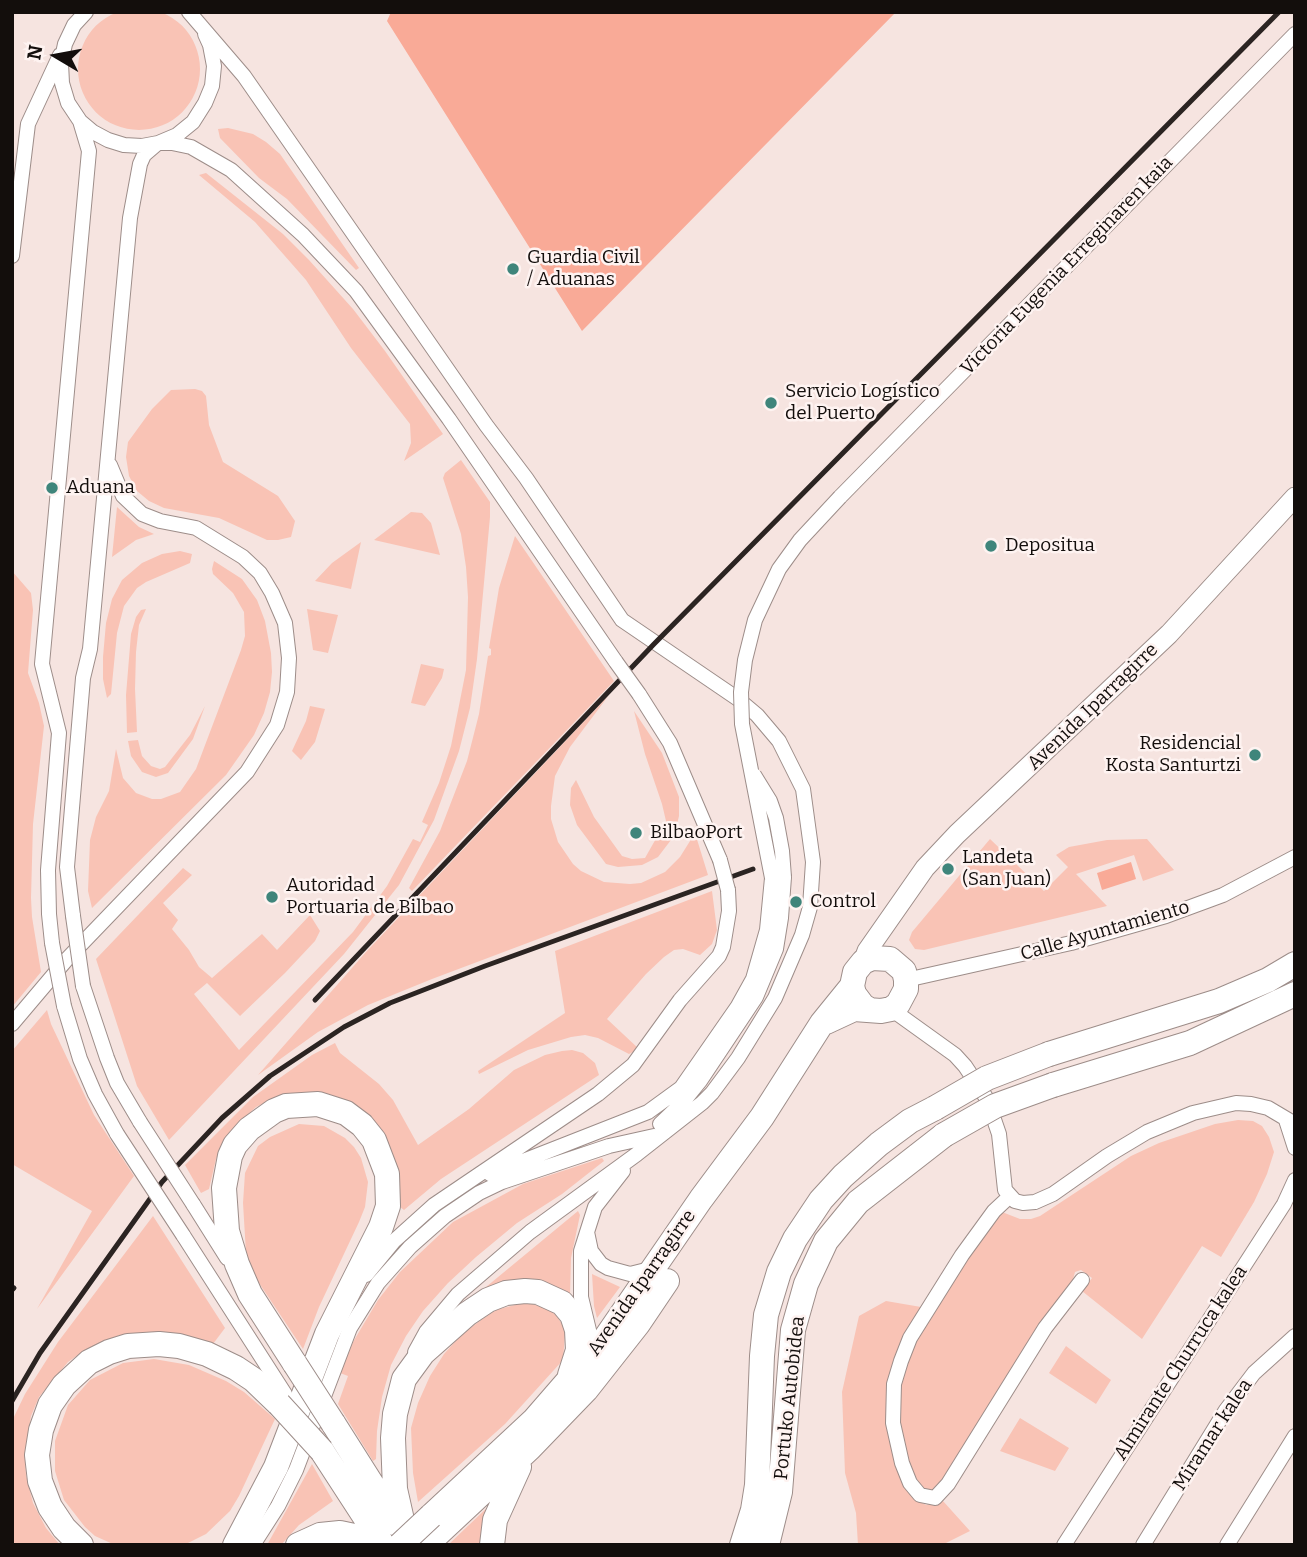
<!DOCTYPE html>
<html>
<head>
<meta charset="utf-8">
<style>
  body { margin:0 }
  #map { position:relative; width:1307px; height:1557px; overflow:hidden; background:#f6e4e0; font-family:Bitter,serif }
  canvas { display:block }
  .frame { position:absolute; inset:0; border:14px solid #130e0c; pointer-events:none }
  .north { position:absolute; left:21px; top:21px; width:70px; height:70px; -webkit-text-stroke:5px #fef3f1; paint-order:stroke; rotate:280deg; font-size:19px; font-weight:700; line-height:28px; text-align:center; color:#130e0c }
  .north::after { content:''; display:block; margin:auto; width:24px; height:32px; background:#130e0c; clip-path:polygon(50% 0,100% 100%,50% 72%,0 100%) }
</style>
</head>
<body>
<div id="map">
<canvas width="1307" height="1557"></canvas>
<div class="frame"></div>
<div class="north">N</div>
</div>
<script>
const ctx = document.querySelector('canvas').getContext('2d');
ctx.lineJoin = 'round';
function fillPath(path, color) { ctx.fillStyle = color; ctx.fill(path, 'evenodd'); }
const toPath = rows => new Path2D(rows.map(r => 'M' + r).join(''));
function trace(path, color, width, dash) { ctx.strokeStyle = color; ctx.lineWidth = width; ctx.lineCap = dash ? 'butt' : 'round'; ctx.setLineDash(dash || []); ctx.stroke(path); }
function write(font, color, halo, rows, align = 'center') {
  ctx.font = font + ' Bitter,serif'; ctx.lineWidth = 5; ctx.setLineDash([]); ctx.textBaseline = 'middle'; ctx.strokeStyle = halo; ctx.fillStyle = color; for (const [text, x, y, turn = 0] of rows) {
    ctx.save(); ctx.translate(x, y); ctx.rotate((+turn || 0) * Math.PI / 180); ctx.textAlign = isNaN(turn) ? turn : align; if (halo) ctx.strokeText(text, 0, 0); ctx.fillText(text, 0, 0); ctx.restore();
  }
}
fillPath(toPath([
  '78 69a61 61 0 1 1 122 0a61 61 0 1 1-122 0Z',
  [228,128,253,134,266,142,280,154,359,268,356,270,287,199,259,178,220,138,218,129],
  [206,173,283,234,309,260,353,309,385,351,443,434,404,461,411,443,410,424,351,348,306,280,255,222,199,175],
  [195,389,202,391,206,396,209,425,223,462,278,496,295,521,291,537,278,540,267,540,219,518,164,508,149,501,137,491,129,476,126,457,128,442,152,409,171,390],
  [461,460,490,502,490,517,477,659,470,708,459,751,434,820,399,885,344,954,169,1140,137,1086,96,959,183,868,192,875,163,903,178,920,172,929,189,950,199,967,212,978,262,934,277,950,310,915,320,931,315,941,285,973,240,1016,207,983,194,994,239,1050,353,932,387,886,413,839,420,842,428,825,422,822,439,783,451,746,466,670,468,597,466,567,461,534,443,478,445,473],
  [117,507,139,527,154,534,136,540,112,557],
  [411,512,422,513,431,523,440,555,374,540],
  [515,536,614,681,412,891,409,888,440,831,467,761,479,714,488,656,491,655,491,649,489,648,499,588],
  [361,542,351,589,315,581,332,563],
  [180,551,192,554,190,563,146,582,137,588,124,606,117,633,111,694,107,698,103,679,103,657,106,623,112,599,122,580,142,563,162,554],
  [214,561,242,579,257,600,265,621,271,653,272,672,270,692,264,713,254,735,226,775,92,908,88,891,90,840,96,817,109,791,116,749,123,778,136,793,152,799,161,799,180,792,196,769,241,650,245,636,244,612,233,593,213,574,212,569],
  [12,571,31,593,33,610,28,673,39,703,44,726,33,824,31,898,32,917,41,972,12,1007],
  [146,609,139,625,136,652,135,689,137,732,127,733,126,695,131,634,136,617,141,610],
  [307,609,338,615,328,653,313,650],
  [421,664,444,669,442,678,425,706,411,703],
  [609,695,570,747,555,776,551,806,551,819,558,842,573,864,581,871,604,882,630,884,641,883,665,872,680,857,695,833,708,875,432,979,368,1005,318,1032,258,1075,366,952],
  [205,706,193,739,168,773,156,777,142,772,131,756,128,741,138,740,142,756,151,766,160,769,165,767,190,735],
  [310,706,325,709,315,742,301,760,292,751,306,721],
  [634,711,662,753,679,797,679,816,674,836,658,857,642,865,618,867,606,864,577,825,570,805,571,788,576,780,594,817,622,856,632,859,645,858,666,821,662,804,645,754],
  [990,839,1044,891,1068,867,1056,855,1069,847,1107,840,1147,839,1174,870,1143,881,1134,855,1076,874,1107,906,924,950,915,949,909,940,912,932],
  [712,891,717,930,712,944,700,955,683,949,674,950,664,957,646,974,607,1019,639,1049,629,1054,598,1038,585,1035,571,1037,528,1050,479,1074,478,1071,565,1013,555,951],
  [47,1010,51,1024,94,1115,134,1176,37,1309,92,1211,12,1164,12,1051],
  [335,1043,340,1053,379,1084,393,1100,418,1145,469,1109,514,1070,545,1055,562,1051,572,1050,583,1053,595,1063,599,1075,441,1179,404,1210,400,1207,399,1178,382,1134,270,1100,256,1107,244,1118,226,1138,216,1159,209,1189,201,1193,185,1165,253,1097,312,1055],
  [1238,1120,1253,1121,1262,1126,1269,1137,1274,1152,1267,1174,1254,1202,1221,1257,1202,1246,1142,1339,1082,1291,1092,1278,1081,1270,1075,1272,1072,1283,938,1487,929,1492,922,1489,909,1464,900,1432,899,1412,903,1374,913,1346,955,1276,1002,1212,1020,1219,1031,1219,1040,1216,1131,1156,1159,1143,1215,1124],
  [299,1124,324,1126,345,1138,354,1147,361,1158,368,1182,365,1207,359,1222,319,1307,303,1349,255,1277,246,1253,243,1203,245,1173,258,1146,270,1137],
  [602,1158,604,1161,562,1194,517,1223,476,1257,448,1283,423,1311,406,1336,391,1365,382,1397,377,1431,376,1459,373,1461,338,1404,348,1376,340,1373,353,1342,378,1300,400,1272,453,1222,523,1184],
  [578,1211,580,1215,571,1258,570,1296,486,1287],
  [153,1216,225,1328,213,1344,171,1333,134,1333,118,1336,85,1350,68,1362,39,1397,31,1416,25,1456,26,1475,33,1503,46,1528,60,1545,12,1545,12,1421,25,1394,58,1342],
  [592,1274,620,1287,597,1318,594,1306],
  [886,1301,921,1307,895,1356,888,1387,886,1407,888,1432,896,1467,912,1497,926,1505,943,1501,970,1531,942,1545,858,1545,856,1513,845,1473,842,1392,859,1316],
  [526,1302,548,1309,556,1315,562,1324,565,1334,563,1360,505,1424,418,1502,413,1473,411,1428,418,1403,430,1376,444,1354,461,1335,481,1320,496,1310],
  [1066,1346,1111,1380,1096,1404,1049,1373],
  [154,1359,189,1365,226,1381,244,1392,275,1419,239,1496,230,1511,206,1534,184,1545,115,1545,95,1536,85,1527,64,1500,55,1471,55,1441,68,1405,90,1380,123,1363],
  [1020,1418,1069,1448,1055,1471,1000,1451],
  [312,1464,333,1501,299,1525,281,1545,267,1545],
  [492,1503,481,1545,448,1545]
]), '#f9c3b5');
fillPath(toPath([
  [391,12,896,12,582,331,387,21],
  [1131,862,1136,879,1102,890,1097,873]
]), '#f9aa97');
const street = toPath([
  [86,12,74,25,65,44,61,63,62,83,68,103,80,121,93,132,108,140,124,145,142,146,158,143,177,135,193,122,205,103,212,86,214,66,210,45,205,34],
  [189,12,244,76,486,425,526,478,622,620,738,699,757,715,779,741,803,789,813,862,810,907,802,935,775,998,738,1058,712,1093,702,1103,637,1154,530,1232,458,1294,426,1332,415,1352],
  [12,256,28,124,60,55],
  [840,497,1295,34],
  [639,694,670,743,720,860],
  [73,916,67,867,68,855,83,678,90,649,130,218,140,164,144,155,158,143,172,143,191,147,231,170,303,235,356,291,449,419,616,662],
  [52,943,49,914,48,870,59,733,42,664,89,151,80,121],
  [906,980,1071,943,1166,916,1223,895,1295,857],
  [83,986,107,1058,117,1083,140,1122],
  [64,1006,80,1059,95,1094,117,1134],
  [891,1009,955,1055,965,1066,987,1099,999,1134,1005,1190,1015,1201,1023,1203,1035,1202,1053,1194,1107,1156,1147,1132,1193,1113,1236,1103,1251,1104,1268,1108,1295,1124],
  [12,1024,67,959,247,772,277,725,287,692,289,658,285,623,272,593,260,573,243,557,196,528,160,521,142,514,123,496,110,465],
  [1286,1120,1295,1148],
  [660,1124,683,1102,700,1081,756,997,776,949,781,918,784,877],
  [490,1174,648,1112,681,1088,738,1006,753,979,767,930,772,878],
  [1009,1197,994,1211,962,1255,910,1338,901,1361,894,1384,893,1423,902,1463,910,1483,920,1495,935,1498,948,1484,1045,1328,1082,1280],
  [193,1204,227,1258],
  [587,1232,591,1251,601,1264,608,1268,630,1274,650,1269],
  [183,1235,285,1394],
  [366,1275,394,1241,434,1205,598,1094,633,1065,680,1000,719,956,723,947,729,911,728,890],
  [594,1351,581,1297,581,1251,595,1207,623,1171],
  [253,1545,278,1506,296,1470,350,1328,378,1283,410,1247,445,1216,479,1193,502,1182,609,1146,654,1136],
  [1064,1545,1284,1204,1295,1180],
  [1143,1545,1226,1410,1254,1373,1295,1336],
  [1227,1545,1295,1436]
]);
const secondary = toPath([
  [863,962,867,951,925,868,957,834,1169,634,1295,497]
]);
const highway = toPath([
  [826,1022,854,1009,881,1011,891,1009,898,1004,906,989,906,980,904,971,890,959,872,958,863,962,855,972,852,986,854,994,863,1006,870,1010],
  [1049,1054,1219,1001,1268,980,1295,964],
  [1053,1085,1190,1043,1295,994],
  [333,1423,397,1524],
  [322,1451,383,1545],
  [431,1516,534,1420,606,1337,701,1199,762,1117,822,1023,852,986],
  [406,1538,395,1489,393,1438,395,1414,404,1379,423,1353,467,1314,488,1300,506,1293,525,1291,538,1292,562,1303,572,1315,577,1330,578,1350,570,1375],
  [81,1545,64,1528,50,1507,40,1481,37,1455,41,1430,50,1405,64,1385,89,1362,109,1352,128,1346,159,1344,179,1346,207,1354,236,1368,254,1380,279,1404],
  [235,1545,276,1467,327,1334,381,1227,388,1206,387,1174,374,1140,362,1125,346,1113,318,1104,286,1106,274,1111,249,1129,235,1145,230,1156,224,1188,227,1231,237,1264,250,1294,295,1364],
  [298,1545,320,1535,340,1533,359,1537,375,1545],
  [426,1545,530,1448,586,1390,638,1324,667,1281],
  [492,1545,495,1520,519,1467],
  [742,1545,753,1510,757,1485,762,1356,766,1315,779,1272,795,1239,821,1200,843,1176,879,1144,910,1121,935,1108],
  [767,1545,780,1492,793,1330,806,1284,826,1241,858,1202,944,1135]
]);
trace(street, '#9d8d89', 16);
trace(secondary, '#9d8d89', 21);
trace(highway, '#9d8d89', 26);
trace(street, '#fff', 14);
trace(secondary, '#fff', 19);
trace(highway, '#fff', 24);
trace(toPath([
  [315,1000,654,644,1279,12],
  [12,1290,14,1288],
  [12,1401,40,1353,162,1182,222,1118,270,1076,344,1027,390,1003,485,966,753,869]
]), '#2b2422', 5);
const streetBridge = toPath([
  [616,662,639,694],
  [754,775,770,801,776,818,782,851,784,877],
  [720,860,728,890],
  [772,878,742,724,741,692,745,660,755,620,779,569,800,540,840,497],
  [73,916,83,986],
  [52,943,64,1006],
  [140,1122,193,1204],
  [117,1134,183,1235]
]);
const highwayBridge = toPath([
  [935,1108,987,1078,1049,1054],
  [944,1135,995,1106,1053,1085],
  [295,1364,333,1423],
  [279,1404,322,1451],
  [400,1545,431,1516]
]);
trace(streetBridge, '#9d8d89', 16, []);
trace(highwayBridge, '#9d8d89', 26, []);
trace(streetBridge, '#fff', 14);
trace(highwayBridge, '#fff', 24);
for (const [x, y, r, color] of [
  [513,269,7,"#3f857b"],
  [771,403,7,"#3f857b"],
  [52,488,7,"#3f857b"],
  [991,546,7,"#3f857b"],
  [1255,755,7,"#3f857b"],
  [636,833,7,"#3f857b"],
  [948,869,7,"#3f857b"],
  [272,897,7,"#3f857b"],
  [796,902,7,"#3f857b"]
]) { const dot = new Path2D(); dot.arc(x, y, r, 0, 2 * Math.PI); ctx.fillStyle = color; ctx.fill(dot); trace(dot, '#fef3f1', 2.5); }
write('19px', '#130e0c', '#fef3f1', [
  ["Guardia Civil",527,258],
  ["/ Aduanas",527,280],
  ["Servicio Logístico",785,392],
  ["del Puerto",785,414],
  ["Aduana",66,488],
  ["Depositua",1005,546],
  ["Residencial",1241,744,"right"],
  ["Kosta Santurtzi",1241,766,"right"],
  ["BilbaoPort",650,833],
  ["Landeta",962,858],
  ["(San Juan)",962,880],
  ["Autoridad",286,886],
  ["Portuaria de Bilbao",286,908],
  ["Control",810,902]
], 'left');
write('19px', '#130e0c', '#fef3f1', [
  ["Victoria Eugenia Erreginaren kaia",1067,266,-46],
  ["Avenida Iparragirre",1093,707,-44],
  ["Calle Ayuntamiento",1105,931,-16],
  ["Avenida Iparragirre",642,1283,-55],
  ["Almirante Churruca kalea",1181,1363,-57],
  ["Portuko Autobidea",790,1398,-84],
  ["Miramar kalea",1213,1435,-57]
]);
</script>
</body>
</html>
